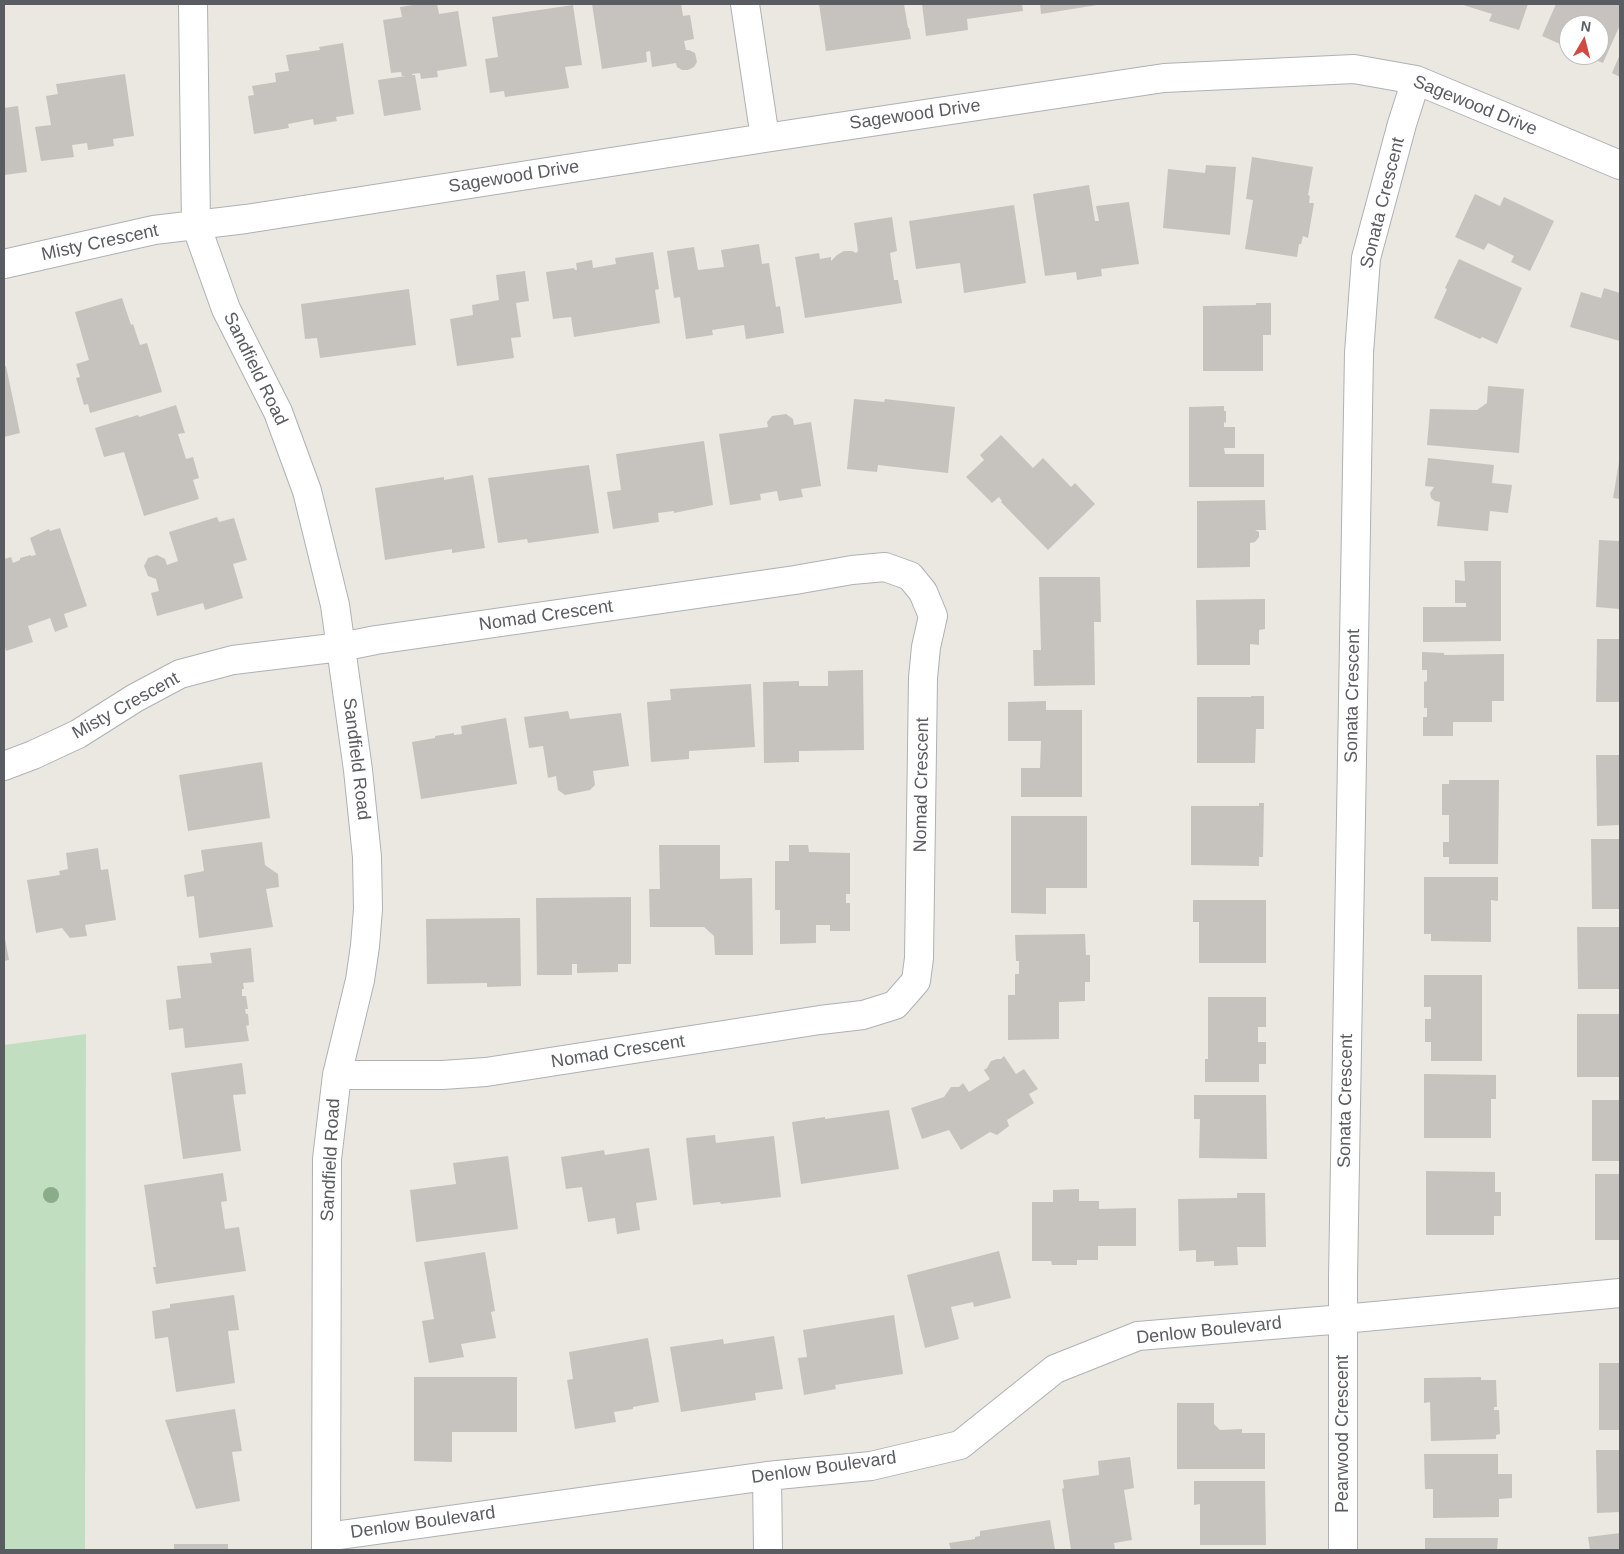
<!DOCTYPE html>
<html>
<head>
<meta charset="utf-8">
<style>
  body { margin:0 }
  #map { position:relative; width:1624px; height:1554px; overflow:hidden; background:#eae8e1; font-family:Arial,sans-serif }
  canvas { display:block }
  .frame { position:absolute; inset:0; border:5px solid #595c60; pointer-events:none }
  .north { position:absolute; left:1559px; top:15px; width:50px; height:50px; box-sizing:border-box; background:#fff; border:1px solid #bdbebf; border-radius:50%; rotate:8deg; font-size:14px; font-weight:700; line-height:20px; text-align:center; color:#595c60 }
  .north::after { content:''; display:block; margin:auto; width:18px; height:22px; background:#d14940; clip-path:polygon(50% 0,100% 100%,50% 72%,0 100%) }
</style>
</head>
<body>
<div id="map">
<canvas width="1624" height="1554"></canvas>
<div class="frame"></div>
<div class="north">N</div>
</div>
<script>
const ctx = document.querySelector('canvas').getContext('2d');
ctx.lineJoin = 'round';
function fillPath(path, color) { ctx.fillStyle = color; ctx.fill(path, 'evenodd'); }
const toPath = rows => new Path2D(rows.map(r => 'M' + r).join(''));
function trace(path, color, width, dash) { ctx.strokeStyle = color; ctx.lineWidth = width; ctx.lineCap = dash ? 'butt' : 'round'; ctx.setLineDash(dash || []); ctx.stroke(path); }
function write(font, color, halo, rows, align = 'center') {
  ctx.font = font + ' Arial,sans-serif'; ctx.lineWidth = 5; ctx.setLineDash([]); ctx.textBaseline = 'middle'; ctx.strokeStyle = halo; ctx.fillStyle = color; for (const [text, x, y, turn = 0] of rows) {
    ctx.save(); ctx.translate(x, y); ctx.rotate((+turn || 0) * Math.PI / 180); ctx.textAlign = isNaN(turn) ? turn : align; if (halo) ctx.strokeText(text, 0, 0); ctx.fillText(text, 0, 0); ctx.restore();
  }
}
fillPath(toPath([
  [86,1034,85,1550,4,1550,4,1045]
]), '#c1dfc0');
fillPath(toPath([
  [420,4,437,4,439,14,458,11,467,66,437,71,438,77,421,79,420,73,412,74,412,75,415,75,421,110,384,116,378,80,406,76,402,76,401,72,391,73,383,20,402,17,400,7],
  [592,4,681,4,683,16,690,15,694,39,684,41,686,50,689,50,695,53,697,62,694,67,688,70,682,70,677,67,676,63,652,67,650,51,646,52,647,62,602,69],
  [819,4,904,4,908,28,909,28,911,39,826,51],
  [922,4,1022,4,1023,11,967,19,968,30,926,36],
  [1040,4,1097,4,1097,5,1041,14],
  [1460,4,1528,4,1519,30,1489,21,1492,14],
  [1556,4,1620,4,1620,25,1603,63,1584,55,1599,55,1599,25,1569,25,1569,48,1542,36],
  [573,5,582,65,565,67,569,88,505,97,504,91,490,93,485,59,498,57,492,17],
  [343,43,354,114,336,117,337,121,314,125,313,119,288,124,289,128,254,134,248,96,254,95,252,86,276,82,275,73,289,71,286,55,320,50,319,47],
  [1620,54,1620,77,1612,73],
  [125,74,134,136,113,139,114,146,88,150,87,143,72,145,74,157,41,161,35,127,51,125,46,96,58,94,56,84],
  [18,106,27,172,4,175,4,108],
  [1252,157,1313,167,1308,195,1310,196,1309,203,1314,203,1308,238,1303,236,1301,244,1299,244,1297,257,1245,249,1253,200,1246,199],
  [1206,165,1236,167,1230,235,1163,228,1168,169,1205,173],
  [1089,185,1095,221,1099,221,1096,206,1129,202,1139,264,1101,269,1102,276,1077,280,1076,272,1045,276,1033,194],
  [1475,194,1500,206,1504,197,1554,221,1530,271,1511,262,1514,256,1488,243,1484,250,1455,237],
  [1014,205,1026,283,964,293,960,263,916,269,909,221],
  [892,217,897,251,890,253,894,280,898,280,902,303,805,318,795,257,819,253,820,259,831,257,831,261,837,255,844,251,852,251,856,253,858,251,854,223],
  [759,244,762,264,769,263,776,307,780,306,784,333,746,339,744,325,712,330,713,335,686,339,680,297,674,298,667,251,694,247,698,270,724,267,721,250],
  [653,252,659,289,655,290,660,323,574,337,571,317,553,319,546,272,574,268,575,270,577,270,576,263,592,260,593,268,616,264,615,258],
  [1459,259,1522,288,1497,344,1482,337,1480,339,1434,318,1447,289,1445,288],
  [525,271,529,301,516,303,521,337,511,338,514,358,457,366,450,319,473,315,472,305,499,300,496,275],
  [1604,288,1620,293,1620,341,1570,327,1581,292,1601,298],
  [409,289,416,345,320,358,317,338,305,339,301,304],
  [122,298,131,325,133,324,140,345,147,343,162,392,90,413,88,404,84,405,76,378,80,377,76,364,89,360,75,312],
  [1256,303,1271,303,1271,335,1263,335,1263,371,1203,371,1203,306,1256,305],
  [6,366,20,433,4,437,4,367],
  [1488,386,1524,389,1519,453,1427,445,1430,409,1477,410,1487,403],
  [854,399,884,402,885,399,955,407,948,473,878,465,877,472,847,469],
  [176,405,185,433,178,434,186,459,193,457,199,478,193,480,199,499,144,516,124,452,104,457,95,428,138,415,139,417],
  [1224,406,1224,411,1226,411,1226,423,1224,422,1224,427,1235,427,1235,448,1224,448,1225,454,1264,454,1264,487,1189,487,1189,407],
  [786,414,793,419,794,425,811,422,821,486,801,489,803,497,779,501,777,491,760,494,761,500,730,505,719,434,768,427,767,422,772,416],
  [1001,435,1033,468,1043,458,1071,487,1075,483,1095,504,1048,550,1001,502,1002,501,999,497,992,503,966,477,984,460,980,455],
  [704,441,713,505,674,513,674,511,658,513,659,522,613,529,607,492,621,490,616,454],
  [1428,458,1494,465,1492,483,1512,485,1508,513,1490,511,1488,531,1437,526,1440,502,1435,501,1431,498,1430,493,1434,487,1425,486],
  [1619,462,1620,462,1620,499,1613,498],
  [589,465,599,533,528,543,527,539,498,543,488,478],
  [473,475,485,548,452,553,452,549,385,560,375,488,444,477,444,480],
  [1265,500,1266,530,1255,530,1259,532,1259,537,1255,542,1250,543,1250,567,1197,568,1197,501],
  [217,517,219,522,234,518,247,560,233,564,243,598,205,610,203,603,157,616,151,593,159,591,156,579,148,576,144,566,148,558,157,555,165,559,167,565,178,561,169,532],
  [60,528,87,606,64,614,68,627,55,632,50,618,28,626,33,642,6,651,4,644,4,559,11,557,13,563,20,560,20,558,31,555,31,556,36,555,30,538,49,529,50,531],
  [1599,540,1620,541,1620,609,1596,607],
  [1464,561,1501,561,1501,641,1423,642,1423,607,1466,607,1466,603,1455,603,1455,580,1465,581],
  [1039,577,1100,577,1101,622,1094,622,1095,685,1034,686,1033,650,1041,650],
  [1265,599,1265,629,1259,630,1259,645,1250,644,1250,665,1197,665,1196,600],
  [1597,639,1620,639,1620,702,1596,702],
  [1422,652,1444,653,1444,655,1504,654,1504,701,1492,701,1492,722,1453,722,1453,736,1423,736,1423,717,1427,717,1427,708,1424,708,1424,682,1427,681,1427,670,1422,670],
  [863,670,864,750,799,751,799,762,764,763,763,682,799,681,799,686,828,686,828,671],
  [751,684,755,747,689,751,689,759,651,762,647,702,671,700,670,689],
  [1251,696,1264,696,1264,729,1256,729,1255,763,1197,763,1197,697,1251,697],
  [1046,701,1046,710,1082,710,1082,797,1021,797,1021,768,1040,768,1041,741,1008,741,1008,702],
  [568,711,570,719,621,713,629,766,593,771,595,785,590,790,565,795,558,790,556,776,548,778,543,746,529,748,524,717],
  [506,718,517,784,421,799,412,742,435,738,435,736,454,733,454,735,462,734,461,726],
  [1596,755,1620,755,1620,825,1597,826],
  [262,762,270,818,188,831,179,775],
  [1449,780,1499,780,1498,864,1449,864,1449,857,1443,857,1443,842,1449,842,1449,815,1442,815,1442,784,1449,784],
  [1259,803,1264,803,1263,857,1259,857,1259,866,1191,865,1191,806,1259,806],
  [1011,816,1087,816,1087,888,1046,888,1046,914,1011,913],
  [1591,839,1620,839,1620,909,1592,909],
  [262,842,265,865,278,874,279,887,266,889,273,927,199,938,194,896,187,897,184,875,204,871,201,850],
  [659,845,720,845,720,879,752,878,753,955,715,955,714,936,704,927,650,927,649,889,660,889],
  [789,845,808,845,809,852,850,853,850,894,846,894,846,903,850,903,850,931,830,931,830,925,816,925,816,943,780,944,780,910,775,910,775,861,789,861],
  [98,848,101,870,108,869,116,920,85,925,87,936,70,938,62,928,36,933,27,880,60,875,59,871,68,869,66,853],
  [1424,877,1498,877,1498,901,1491,900,1491,942,1431,941,1431,934,1424,934],
  [631,897,631,964,618,964,618,972,577,973,577,964,572,964,572,975,537,975,536,898],
  [1193,900,1266,900,1266,963,1199,963,1199,922,1193,922],
  [520,918,521,986,487,987,487,983,427,984,426,919],
  [1577,927,1620,927,1620,989,1578,989],
  [4,933,9,960,4,961],
  [1085,934,1086,955,1090,955,1090,982,1085,982,1085,1001,1059,1002,1059,1039,1008,1040,1008,995,1015,995,1015,974,1019,974,1019,961,1016,961,1015,935],
  [251,948,254,982,243,983,244,989,242,989,242,996,246,996,248,1009,245,1009,246,1014,248,1014,249,1025,246,1026,249,1041,185,1048,183,1028,169,1030,166,1000,181,998,177,966,212,963,210,953],
  [1424,975,1482,975,1482,1061,1431,1061,1431,1042,1425,1042,1425,1019,1431,1019,1431,1007,1424,1007],
  [1208,997,1266,997,1266,1027,1258,1027,1258,1042,1266,1042,1266,1064,1259,1064,1259,1082,1205,1082,1205,1059,1208,1059],
  [1577,1014,1620,1014,1620,1077,1577,1077],
  [1004,1056,1016,1074,1024,1069,1038,1089,1029,1094,1034,1103,1007,1120,1009,1126,997,1135,990,1132,961,1150,949,1130,922,1139,911,1108,944,1097,951,1087,959,1087,963,1083,969,1092,990,1079,984,1070,987,1068,991,1061,997,1059,1001,1059],
  [242,1063,246,1094,233,1095,241,1151,183,1159,171,1073],
  [1424,1074,1496,1075,1496,1099,1491,1099,1491,1138,1424,1138],
  [1194,1095,1266,1095,1267,1159,1199,1158,1200,1119,1194,1119],
  [1592,1100,1620,1100,1620,1161,1592,1161],
  [889,1110,899,1169,801,1184,792,1122,825,1117,825,1119],
  [715,1135,716,1143,774,1136,781,1197,721,1204,720,1202,693,1205,686,1138],
  [649,1148,657,1200,636,1203,640,1230,617,1234,615,1218,588,1222,582,1187,566,1189,561,1157,604,1150,605,1155],
  [508,1156,518,1229,416,1242,410,1190,456,1184,453,1163],
  [1426,1171,1495,1172,1495,1192,1501,1192,1501,1216,1494,1216,1494,1235,1426,1235],
  [223,1173,227,1201,221,1202,225,1229,239,1227,246,1271,156,1284,153,1267,156,1267,144,1185],
  [1595,1174,1620,1174,1620,1240,1595,1240],
  [1079,1189,1079,1201,1099,1201,1099,1209,1136,1208,1136,1246,1098,1246,1098,1260,1077,1260,1077,1265,1052,1265,1051,1261,1032,1261,1032,1202,1053,1202,1053,1190],
  [1237,1193,1265,1193,1266,1247,1237,1247,1238,1265,1214,1266,1214,1261,1196,1262,1196,1250,1179,1251,1178,1199,1237,1198],
  [999,1251,1011,1298,974,1307,973,1302,951,1307,959,1339,925,1348,907,1275],
  [485,1252,495,1311,491,1312,496,1338,461,1344,464,1357,429,1363,422,1321,434,1319,424,1262],
  [234,1295,239,1330,228,1331,235,1383,176,1392,168,1337,155,1339,152,1311,170,1308,170,1304],
  [894,1315,903,1374,835,1385,836,1389,804,1395,798,1358,807,1357,803,1330],
  [774,1336,783,1389,755,1393,756,1400,681,1412,670,1347,723,1339,724,1344],
  [648,1338,659,1402,633,1407,633,1409,614,1412,616,1422,575,1429,567,1380,573,1379,569,1352],
  [1599,1363,1620,1363,1620,1430,1599,1430],
  [414,1377,517,1377,517,1432,452,1432,452,1462,414,1461],
  [1481,1377,1481,1380,1496,1380,1497,1407,1494,1407,1494,1410,1499,1410,1500,1434,1496,1435,1496,1439,1431,1441,1430,1402,1424,1403,1424,1378],
  [1177,1403,1214,1403,1214,1424,1220,1430,1242,1429,1242,1433,1265,1433,1265,1469,1177,1469],
  [235,1409,242,1451,232,1452,240,1501,196,1509,165,1420],
  [1596,1450,1620,1450,1620,1512,1597,1513],
  [1424,1454,1498,1454,1498,1474,1512,1474,1512,1498,1499,1499,1499,1517,1433,1518,1433,1489,1425,1489],
  [1130,1457,1134,1488,1124,1490,1132,1540,1114,1543,1115,1550,1071,1550,1062,1489,1064,1488,1063,1480,1099,1475,1098,1461],
  [1194,1481,1265,1481,1266,1545,1200,1545,1200,1504,1194,1505],
  [1050,1520,1055,1550,951,1550,949,1543,975,1539,975,1537,980,1536,980,1531],
  [1620,1533,1620,1550,1590,1550,1588,1537],
  [1425,1538,1498,1538,1497,1550,1425,1550],
  [174,1544,228,1544,228,1550,174,1550]
]), '#c6c3be');
const street = toPath([
  [193,4,196,225,226,309,278,412,307,491,335,605,358,770,367,857,368,909,365,946,360,980,337,1075,327,1159,326,1550],
  [745,4,765,138],
  [4,264,154,230,246,219,765,138,1164,78,1354,69,1416,80,1620,165],
  [4,766,33,755,78,734,135,698,180,674,233,660,341,647,376,640,795,580,852,570,885,567,910,576,923,592,933,616,926,647,923,678,919,958,916,981,895,1005,863,1015,820,1020,486,1072,442,1075,337,1075],
  [767,1476,768,1550],
  [326,1537,767,1476,871,1466,960,1445,1055,1369,1138,1336,1343,1319,1620,1293],
  [1343,1550,1343,1278,1359,353,1366,258,1402,124,1416,80]
]);
trace(street, '#aeb1b5', 30);
trace(street, '#fff', 28);
ctx.fillStyle = '#8bac88';
for (const [x, y] of [
  [51,1195]
]) { ctx.beginPath(); ctx.arc(x, y, 8, 0, 2 * Math.PI); ctx.fill(); }
write('18px', '#595c60', '#fff', [
  ["Sagewood Drive",1475,106,22],
  ["Sagewood Drive",915,115,-8],
  ["Sagewood Drive",514,177,-9],
  ["Sonata Crescent",1383,203,-76],
  ["Misty Crescent",100,243,-12],
  ["Sandfield Road",255,369,64],
  ["Nomad Crescent",546,616,-8],
  ["Sonata Crescent",1353,696,-89],
  ["Misty Crescent",126,706,-29],
  ["Sandfield Road",356,759,83],
  ["Nomad Crescent",922,785,-89],
  ["Nomad Crescent",618,1052,-9],
  ["Sonata Crescent",1346,1101,-89],
  ["Sandfield Road",331,1160,-87],
  ["Denlow Boulevard",1209,1331,-6],
  ["Pearwood Crescent",1343,1434,-90],
  ["Denlow Boulevard",824,1468,-8],
  ["Denlow Boulevard",423,1523,-8]
]);
</script>
</body>
</html>
